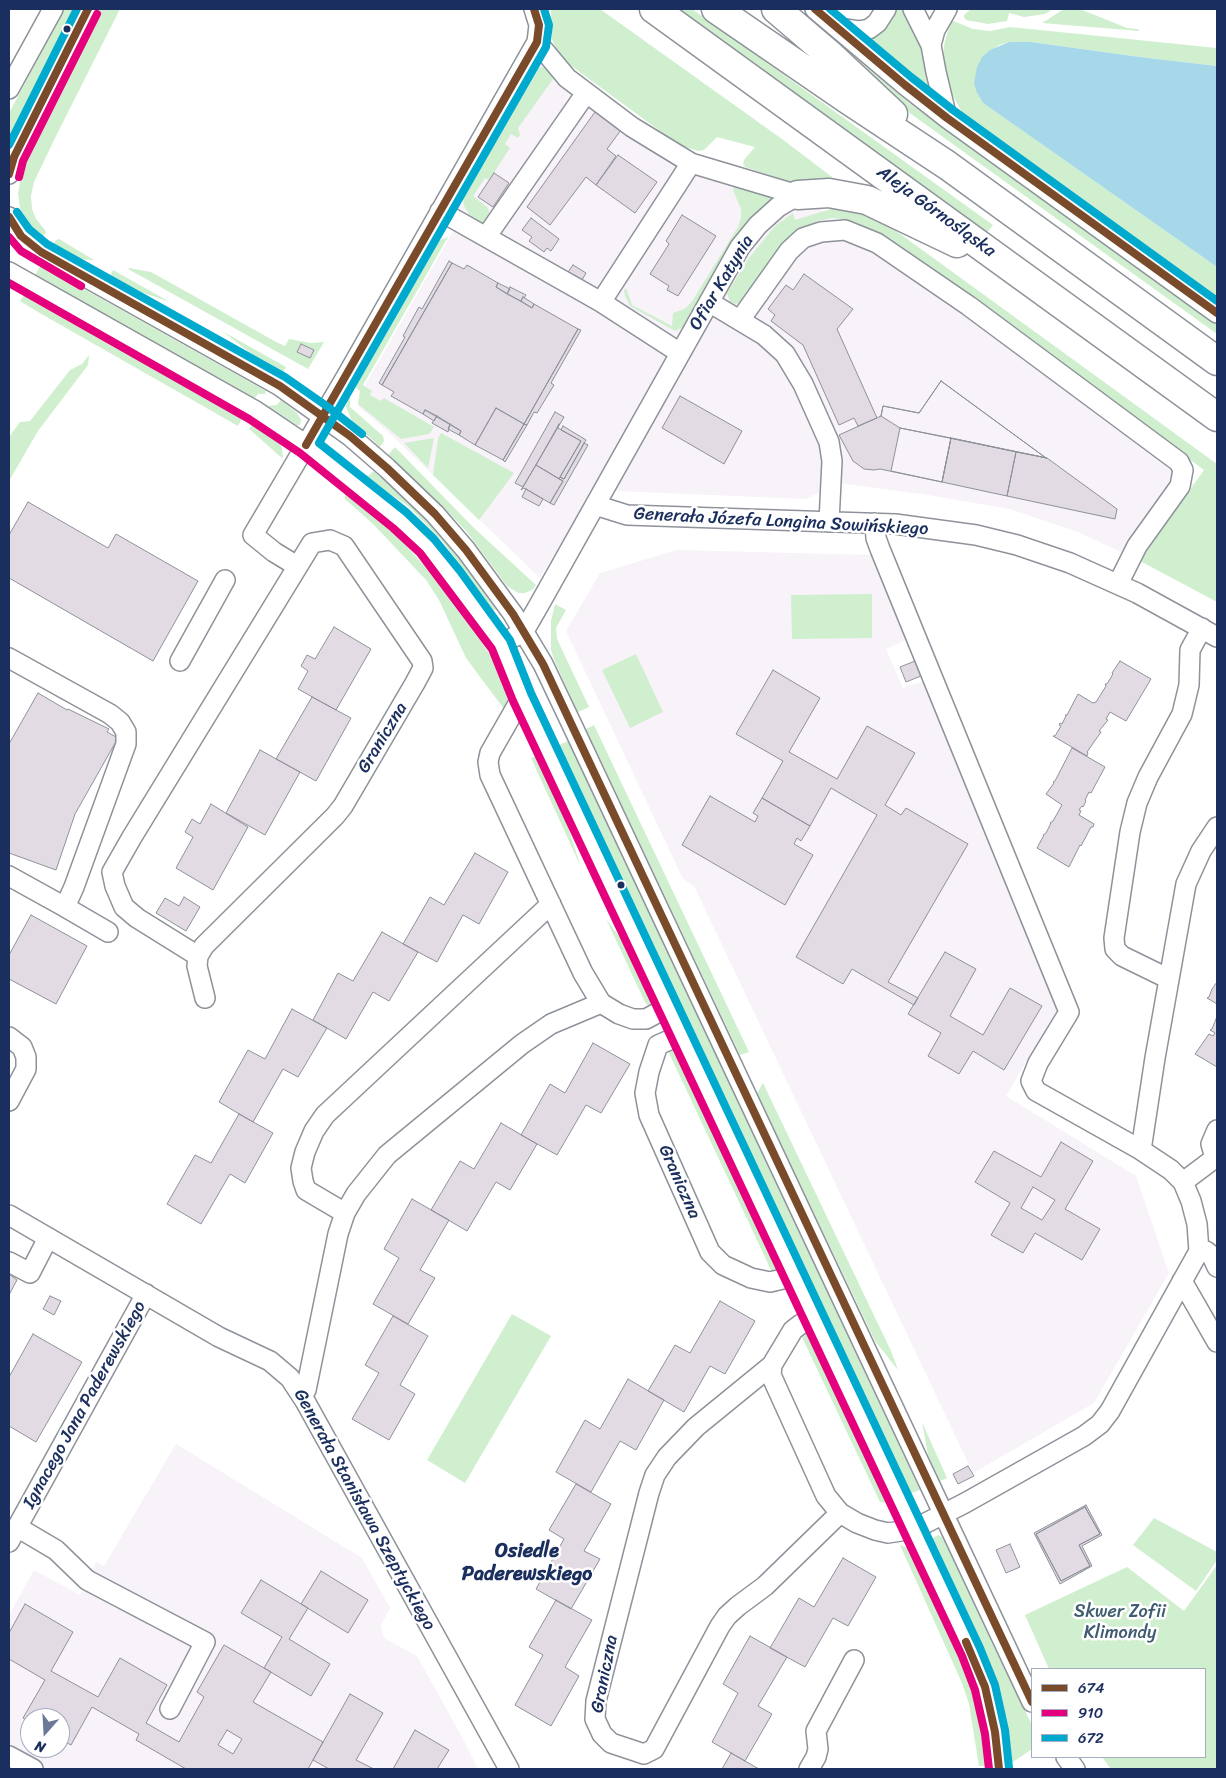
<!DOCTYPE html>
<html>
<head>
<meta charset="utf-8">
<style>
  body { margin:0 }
  #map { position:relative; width:1226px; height:1778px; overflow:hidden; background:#fff; font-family:Sriracha,sans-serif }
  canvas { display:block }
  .frame { position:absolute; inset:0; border:10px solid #1b2f5e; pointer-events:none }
  .legend { position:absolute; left:1031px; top:1668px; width:175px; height:90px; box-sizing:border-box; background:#fff; border:1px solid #a4acbf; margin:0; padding:6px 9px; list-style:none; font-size:15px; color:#1b2f5e }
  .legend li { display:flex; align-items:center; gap:10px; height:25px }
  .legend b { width:25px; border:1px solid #a4acbf }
  .north { position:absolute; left:20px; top:1708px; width:50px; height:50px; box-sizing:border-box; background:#fff; border:1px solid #a4acbf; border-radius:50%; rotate:199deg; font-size:14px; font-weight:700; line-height:20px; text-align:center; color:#1b2f5e }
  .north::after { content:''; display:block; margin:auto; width:18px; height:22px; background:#6b7896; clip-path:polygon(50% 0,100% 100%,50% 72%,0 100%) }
</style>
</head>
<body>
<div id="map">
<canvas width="1226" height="1778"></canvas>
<div class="frame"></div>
<ul class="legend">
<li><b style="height:6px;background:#7a4b2a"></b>674</li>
<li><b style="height:6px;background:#e5007d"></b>910</li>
<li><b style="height:6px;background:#00a9ce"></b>672</li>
</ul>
<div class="north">N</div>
</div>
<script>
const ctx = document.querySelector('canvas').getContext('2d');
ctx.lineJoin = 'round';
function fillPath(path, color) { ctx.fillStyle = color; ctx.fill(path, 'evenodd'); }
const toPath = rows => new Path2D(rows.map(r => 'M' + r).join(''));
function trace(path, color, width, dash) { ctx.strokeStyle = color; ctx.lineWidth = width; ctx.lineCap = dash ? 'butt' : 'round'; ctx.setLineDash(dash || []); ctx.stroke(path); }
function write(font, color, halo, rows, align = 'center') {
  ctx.font = font + ' Sriracha,sans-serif'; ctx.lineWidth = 5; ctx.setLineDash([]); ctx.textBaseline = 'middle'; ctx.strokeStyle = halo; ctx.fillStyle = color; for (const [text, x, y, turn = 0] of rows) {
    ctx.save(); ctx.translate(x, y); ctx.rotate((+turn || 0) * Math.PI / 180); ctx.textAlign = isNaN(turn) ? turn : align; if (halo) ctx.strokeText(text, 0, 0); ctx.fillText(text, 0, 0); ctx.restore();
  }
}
fillPath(toPath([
  [546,44,567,70,688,155,786,185,889,256,1167,460,1194,484,1140,561,1078,532,1010,509,928,495,838,483,806,499,593,490,540,578,387,431,358,406,367,382,454,230,441,222],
  [677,550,871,555,906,640,886,649,903,688,924,681,1059,1006,1006,1096,1136,1176,1169,1273,1094,1403,973,1473,694,886,683,879,566,631,600,573],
  [176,1444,362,1558,390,1608,381,1625,384,1638,417,1656,462,1737,478,1769,9,1769,9,1615,34,1570,80,1595,96,1562,104,1566],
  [30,1718,60,1718,60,1748,30,1748]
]), '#f8f2f9');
fillPath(toPath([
  [65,9,77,9,9,143,9,113],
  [100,9,120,9,57,134,34,182,31,196,32,209,36,219,45,230,46,233,42,238,29,226,20,208,18,193,22,172,33,142],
  [551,9,600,9,782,139,832,177,833,179,794,183,745,167,743,164,744,160,755,147,717,137,704,150,698,151,679,145,562,59,557,52,552,39],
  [675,9,692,9,993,225,986,234],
  [785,9,797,9,908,102,1217,325,1217,334,886,96],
  [896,9,901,9,905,14,921,46,925,63,930,89,872,40,889,25],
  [971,9,1053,9,1045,14,1024,17,1009,13,1007,21,988,24,966,20,964,17,964,15],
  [1064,9,1080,9,1127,28,1138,29,1139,31,1042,23],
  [951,20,973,29,990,31,1010,27,1217,48,1217,66,1140,57,1031,42,1009,42,999,45,982,57,977,93,983,103,1217,267,1217,300,973,123,962,112,948,87,943,62,944,45],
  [542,67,547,68,553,73,553,79,518,128,520,135,518,138,511,134,505,144,510,148,489,180,485,178,473,196,488,208,489,212,489,217,486,221,479,223,470,216,464,206,463,199,466,188,532,72,536,68],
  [738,185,777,197,686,326,675,331,630,306,625,296,624,290,626,288,632,305,672,326,673,313,684,309,691,303,738,227,741,218,741,209,733,190,734,186],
  [831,209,853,211,863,214,884,223,903,236,1217,464,1217,602,1140,561,1204,470,914,256,881,234,859,224,841,219,832,218,817,221,800,231,780,248,741,302,736,304,730,302,727,293,749,258,775,226,793,213,795,220],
  [448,237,363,385,372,391,370,395,381,401,384,398,434,427,429,434,401,439,358,404,360,391,353,385,431,249,438,241],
  [59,239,94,260,74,259,52,246,56,240],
  [41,265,266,391,265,394,258,394,255,398,35,275],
  [129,268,151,272,278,343,285,346,289,339,311,343,324,342,308,369,128,269],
  [113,270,170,302,123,286,112,280,111,274],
  [25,294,243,416,238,426,38,312,20,301],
  [222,331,286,367,282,375,270,368],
  [89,355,88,365,38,431,9,481,9,437,20,422,30,421,70,370,82,364],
  [348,396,350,397,350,407,383,436,384,441,380,447,352,421,346,407],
  [281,400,297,413,301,420,300,425,297,425,268,406,277,405],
  [254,422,277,437,282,448,283,459,249,429],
  [441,433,514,473,479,520,433,475,438,439],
  [434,438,428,468,404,443],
  [395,447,474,528,536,585,532,590,525,593,518,593,507,586,467,532,452,516,388,455],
  [374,471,418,512,444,539,463,563,496,610,493,610,443,542,418,516,408,506,363,476,369,475],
  [347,491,400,539,430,572,471,625,490,655,510,694,504,709,466,658,440,602,427,581,373,524,345,499,345,492],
  [872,594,872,638,792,639,791,595],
  [555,604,566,610,556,628,557,639,589,707,578,712,555,662,551,650,551,621],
  [636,654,663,712,630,728,602,670],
  [594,725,749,1052,740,1055,586,729],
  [568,741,597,802,920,1490,909,1494,557,746],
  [538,755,558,797,581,867,531,758],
  [606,919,628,948,653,998,650,1005,647,1005,645,1002],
  [670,1050,675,1050,678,1054,778,1265,776,1269,772,1272,668,1051],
  [763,1083,891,1351,898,1370,875,1341,757,1093],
  [512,1314,551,1336,465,1483,427,1460],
  [807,1331,811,1335,889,1501,889,1503,880,1502,800,1333],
  [922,1422,947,1478,940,1481,928,1455],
  [1154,1518,1217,1552,1217,1560,1196,1591,1133,1545],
  [938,1535,943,1538,999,1658,1032,1725,1032,1749,1010,1764,997,1693,982,1651,932,1543,933,1538],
  [900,1545,911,1549,970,1678,978,1703,988,1766,979,1766,969,1704,962,1683],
  [1217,1565,1217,1769,1111,1769,1102,1757,1205,1757,1205,1669,1049,1669,1025,1615,1127,1567,1184,1611]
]), '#d0efce');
fillPath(toPath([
  [1009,42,1031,42,1140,57,1217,66,1217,267,983,103,977,93,974,83,977,67,982,57,990,50]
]), '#a6d8ea');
const building = toPath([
  [595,112,621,130,607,149,616,156,596,185,586,177,550,225,527,207,595,112],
  [618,155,657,182,635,213,596,185,618,155],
  [494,173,509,183,493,207,478,197,494,173],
  [682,215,716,236,678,296,667,290,669,286,650,274,669,244,666,241,682,215],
  [531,218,559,239,551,251,547,248,544,252,529,241,532,237,522,230,531,218],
  [449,261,452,263,382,385,379,383,405,337,403,336,419,307,422,309,449,261],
  [452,263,464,269,467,265,498,283,496,287,532,308,534,304,578,329,524,424,496,408,475,445,459,435,461,431,425,410,423,414,391,396,394,392,382,385,452,263],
  [573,265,586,273,582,280,568,272,573,265],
  [804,274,853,309,837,329,877,418,858,426,854,418,839,425,803,345,771,321,775,315,768,309,786,285,793,290,804,274],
  [498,283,510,289,507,294,496,287,498,283],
  [510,287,526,295,524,298,523,297,521,301,507,294,510,287],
  [523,297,534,304,532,308,521,301,523,297],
  [578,329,581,330,551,383,554,385,537,413,534,412,527,425,524,424,578,329],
  [301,344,314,350,310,358,297,352,301,344],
  [941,381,1046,458,1047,458,951,438,942,482,880,469,874,470,864,469,853,461,839,435,881,416,883,406,919,413,941,381],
  [941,381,1046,458,1047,458,900,428,881,416,883,406,919,413,941,381],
  [680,396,742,431,724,464,662,428,680,396],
  [496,408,524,424,503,460,475,445,496,408],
  [425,410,437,416,434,421,423,414,425,410],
  [555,412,564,417,523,487,515,483,555,412],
  [437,416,450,424,448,432,432,423,437,416],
  [450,424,461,431,459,435,448,429,450,424],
  [524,424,527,425,505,462,503,460,524,424],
  [559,424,558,428,581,441,559,479,536,465,559,424],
  [563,426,586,440,564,479,560,477,581,441,561,430,563,426],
  [900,428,951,438,942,482,891,471,900,428],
  [951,438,1016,452,1007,496,942,482,951,438],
  [584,443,588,445,554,505,550,503,563,481,559,479,560,477,564,479,584,443],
  [1016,452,1047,458,1117,509,1115,519,1007,496,1016,452],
  [536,465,563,481,550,503,524,488,521,490,536,465],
  [526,489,543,499,539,506,522,497,526,489],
  [28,502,108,548,116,534,198,581,153,661,9,578,9,535,28,502],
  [334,627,371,649,336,710,298,689,308,671,301,666,307,655,315,659,334,627],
  [915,661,921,676,906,682,900,667,915,661],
  [1120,661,1151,679,1126,721,1110,712,1106,719,1108,720,1099,731,1101,732,1087,752,1088,753,1087,756,1053,736,1055,736,1061,726,1059,725,1060,723,1062,724,1066,716,1065,715,1067,715,1078,694,1093,703,1096,702,1106,686,1105,684,1107,684,1113,674,1112,673,1120,661],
  [773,670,820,698,789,752,837,779,867,726,915,753,885,805,901,815,906,808,968,844,888,982,918,998,914,1005,852,969,843,984,796,957,877,815,831,788,810,826,762,798,783,761,736,734,773,670],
  [38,693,67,710,68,709,109,729,107,732,118,738,75,814,56,870,9,853,9,744,38,693],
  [312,697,351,718,316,781,276,759,312,697],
  [1072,748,1105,767,1091,793,1089,792,1085,800,1086,801,1083,807,1082,806,1079,810,1081,811,1079,815,1094,824,1093,827,1091,827,1081,846,1080,845,1069,867,1037,848,1044,835,1043,835,1046,833,1051,823,1050,823,1053,821,1062,805,1046,794,1054,783,1053,782,1055,781,1072,748],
  [260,750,300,772,265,835,226,813,260,750],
  [710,796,755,822,758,816,753,813,762,798,810,826,801,841,797,838,794,844,813,855,785,905,682,845,710,796],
  [211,804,248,827,213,890,176,868,193,837,185,832,192,819,200,824,211,804],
  [475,853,508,872,479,924,463,915,437,962,403,944,430,897,444,905,475,853],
  [184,897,200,907,186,931,156,913,165,898,179,906,184,897],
  [31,915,87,946,56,1004,9,979,9,955,31,915],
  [382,932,418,952,389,1001,373,992,346,1039,313,1020,338,973,353,981,382,932],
  [945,952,976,969,950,1016,983,1035,1010,988,1042,1006,1004,1070,973,1051,959,1074,928,1056,941,1033,908,1014,945,952],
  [1217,982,1217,1004,1207,998,1209,997,1212,989,1217,982],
  [292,1009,327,1028,298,1077,283,1069,253,1122,219,1102,248,1050,265,1059,292,1009],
  [1216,1019,1217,1019,1217,1067,1195,1054,1209,1034,1213,1036,1215,1033,1210,1030,1212,1029,1216,1019],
  [593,1043,630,1064,601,1113,586,1105,557,1155,521,1135,550,1084,565,1093,593,1043],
  [239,1114,273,1133,245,1183,230,1174,201,1224,167,1204,195,1155,211,1163,239,1114],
  [501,1123,537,1144,510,1190,496,1182,467,1231,431,1210,460,1161,474,1169,501,1123],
  [1061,1142,1093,1161,1065,1209,1100,1229,1082,1260,1035,1233,1023,1253,991,1235,1010,1203,975,1182,994,1151,1041,1177,1061,1142],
  [1033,1187,1055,1200,1042,1220,1021,1208,1033,1187],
  [412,1199,449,1220,420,1270,435,1278,408,1324,373,1304,399,1258,384,1249,412,1199],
  [9,1274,17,1280,9,1295,9,1274],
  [50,1296,61,1301,54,1315,43,1309,50,1296],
  [720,1301,755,1321,725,1374,710,1366,684,1412,648,1391,675,1345,690,1353,720,1301],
  [393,1316,428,1336,400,1385,415,1394,389,1440,352,1419,379,1373,365,1365,393,1316],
  [33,1334,82,1362,36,1442,9,1426,9,1377,33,1334],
  [628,1379,664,1400,636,1450,620,1441,591,1492,556,1472,585,1420,600,1429,628,1379],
  [968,1466,974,1476,958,1484,953,1474,968,1466],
  [576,1484,611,1504,584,1551,600,1559,571,1609,536,1589,564,1539,549,1530,576,1484],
  [1086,1505,1102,1535,1082,1546,1092,1566,1060,1584,1034,1533,1086,1505],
  [1085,1507,1100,1534,1079,1545,1090,1566,1061,1581,1036,1534,1085,1507],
  [1085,1507,1100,1534,1079,1545,1090,1566,1061,1581,1036,1534,1085,1507],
  [1010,1544,1020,1567,1006,1573,996,1550,1010,1544],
  [843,1558,876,1577,848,1626,833,1618,805,1667,770,1648,799,1598,814,1607,843,1558],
  [321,1571,368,1600,348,1633,301,1604,321,1571],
  [261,1580,308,1608,289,1639,330,1664,311,1696,264,1668,282,1637,241,1613,261,1580],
  [556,1600,592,1620,565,1667,579,1676,551,1726,515,1705,543,1655,529,1647,556,1600],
  [25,1604,73,1632,51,1671,98,1697,120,1658,167,1685,146,1723,179,1742,204,1697,197,1692,224,1645,271,1672,253,1702,323,1742,308,1769,186,1769,136,1740,139,1734,92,1707,71,1745,60,1739,60,1718,30,1718,30,1722,23,1718,45,1680,9,1659,9,1633,25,1604],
  [227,1730,242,1739,233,1754,218,1745,227,1730],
  [750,1636,787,1657,758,1706,772,1714,745,1761,712,1742,738,1693,723,1684,750,1636],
  [350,1694,383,1713,356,1760,374,1769,329,1769,313,1760,350,1694],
  [415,1730,449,1750,437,1769,393,1769,415,1730],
  [731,1753,759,1769,722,1769,731,1753]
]);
fillPath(building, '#e2dbe3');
trace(building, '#8e929a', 1);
const minor = toPath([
  [815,9,905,85,947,118,1217,313],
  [913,9,931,45,936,72,947,118],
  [838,28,859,31,869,29,877,23,886,9],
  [537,42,567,78,632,127,691,163,798,195],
  [931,45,935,30,947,9],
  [9,89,53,9],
  [9,174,14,157,35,114,88,9],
  [440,211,601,302,680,353],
  [9,217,21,236,41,252,280,386,350,436,387,468,435,514,466,550,513,614,543,664,573,727,1032,1702],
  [486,237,586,93],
  [9,272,254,410,306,445,400,520,427,546,452,577,501,644,522,697,971,1652,985,1687,990,1709,995,1732,999,1769],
  [601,302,691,163],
  [709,302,764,335,785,354,803,384,829,442,832,461,829,522],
  [740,320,789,251,803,238,821,232,845,230,877,243,969,306,1179,462,1183,470,1180,486,1137,546,1118,584],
  [595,505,627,515,895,524,976,535,1017,545,1070,563,1137,593,1217,637],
  [875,523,876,538,880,549,1069,1012,1038,1063,1031,1081,1036,1091,1141,1150],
  [297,566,274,552,253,535,346,377,537,42,539,25,534,9],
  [514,637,524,631,539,605,740,247,758,225,778,207,798,195],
  [9,658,110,714,120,722,126,732,126,744,74,887,65,907,9,876],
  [180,661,225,580],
  [522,697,490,753,488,762,490,775,583,973,601,1003,619,1014,633,1019,646,1019,668,1007],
  [65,907,108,932],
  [198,956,137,918,124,907,115,886,112,872,132,837,312,543,330,540,344,546,422,661,423,668,415,683,343,806,335,816,204,946,198,956,197,966,205,998],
  [1169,979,1122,956,1115,949,1114,938,1130,832,1137,803,1148,777,1182,714,1189,685,1190,650,1202,628],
  [681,1035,658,1045,649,1072,645,1093,649,1115,710,1252,723,1265,751,1278,770,1282,795,1276],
  [9,1037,22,1047,26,1057,26,1069,9,1101],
  [1215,1158,1211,1144,1217,1130],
  [1183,1182,1215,1158,1217,1158],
  [345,1213,306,1190,303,1181,301,1168,305,1152,314,1131,325,1115,551,904],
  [9,1215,219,1337,270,1361,290,1378,305,1401,509,1769],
  [1199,1251,1206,1251,1212,1256,1217,1267],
  [9,1262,30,1273,48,1238],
  [1182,1281,1217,1342],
  [815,1319,801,1324,793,1330,772,1365,771,1375,826,1496,840,1513,857,1523,875,1530,888,1533,914,1529,965,1503,1084,1436,1100,1424,1110,1411,1199,1251,1197,1224,1191,1201,1183,1182,1171,1170,1141,1150,1155,1058,1186,884,1201,851,1217,827],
  [772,1365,696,1427,667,1457,655,1475,649,1493,596,1701,595,1719,602,1734,611,1743,644,1754,654,1749,720,1626,727,1616,738,1606,765,1586,840,1513],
  [306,1390,338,1234,345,1213,356,1194,387,1155,522,1044,551,1024,601,1003],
  [17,1527,56,1550,87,1580,205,1642,170,1709],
  [9,1542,146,1294],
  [9,1756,33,1769],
  [1066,1757,1075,1769],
  [809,1769,816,1757,818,1749,816,1731,854,1660]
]);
const highway = toPath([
  [654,9,1217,417],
  [716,9,847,99,947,165,1217,361],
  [776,9,831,56,893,114],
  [798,195,829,193,867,200,957,243]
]);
trace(minor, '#8e929a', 22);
trace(highway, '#8e929a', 31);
trace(minor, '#fff', 19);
trace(highway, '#fff', 28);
trace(toPath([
  [815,9,905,85,947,118,1217,313],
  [9,174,14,157,88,9],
  [9,217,21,236,41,252,280,386,350,436,387,468,435,514,466,550,513,614,543,664,1032,1702],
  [306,445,537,42,539,25,534,9],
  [966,1642,985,1687,995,1732,999,1769]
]), '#7a4b2a', 8);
trace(toPath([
  [19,177,23,161,97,14],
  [9,237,21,251,81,286],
  [9,283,249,419,300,453,393,528,420,553,492,649,513,701,962,1656,975,1690,985,1734,989,1769]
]), '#e5007d', 8);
trace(toPath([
  [544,9,549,25,546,47,319,443,406,512,434,539,460,571,510,640,531,693,980,1648,995,1685,1005,1730,1009,1768],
  [830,9,911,77,953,110,1217,301],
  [9,145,77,9],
  [17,212,29,229,47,244,285,377,328,407,362,434]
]), '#00a9ce', 8);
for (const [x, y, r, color] of [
  [67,29,4.5,"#1b2f5e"],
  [621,885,4.5,"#1b2f5e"]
]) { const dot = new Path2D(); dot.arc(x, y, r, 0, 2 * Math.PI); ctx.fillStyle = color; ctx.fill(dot); trace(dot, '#fff', 2); }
write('18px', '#1b2f5e', '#fff', [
  ["Aleja Górnośląska",936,212,36],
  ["Ofiar Katynia",722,283,-59],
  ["Generała Józefa Longina Sowińskiego",781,522,3],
  ["Graniczna",383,738,-59],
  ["Graniczna",679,1182,66],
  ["Ignacego Jana Paderewskiego",85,1405,-61],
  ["Generała Stanisława Szeptyckiego",364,1510,61],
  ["Graniczna",605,1674,-79]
]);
write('18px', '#3f5c70', '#fff', [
  ["Skwer Zofii",1120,1612],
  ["Klimondy",1120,1633]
]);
write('bold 20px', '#1b2f5e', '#fff', [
  ["Osiedle",527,1552],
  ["Paderewskiego",527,1575]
]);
</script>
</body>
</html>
